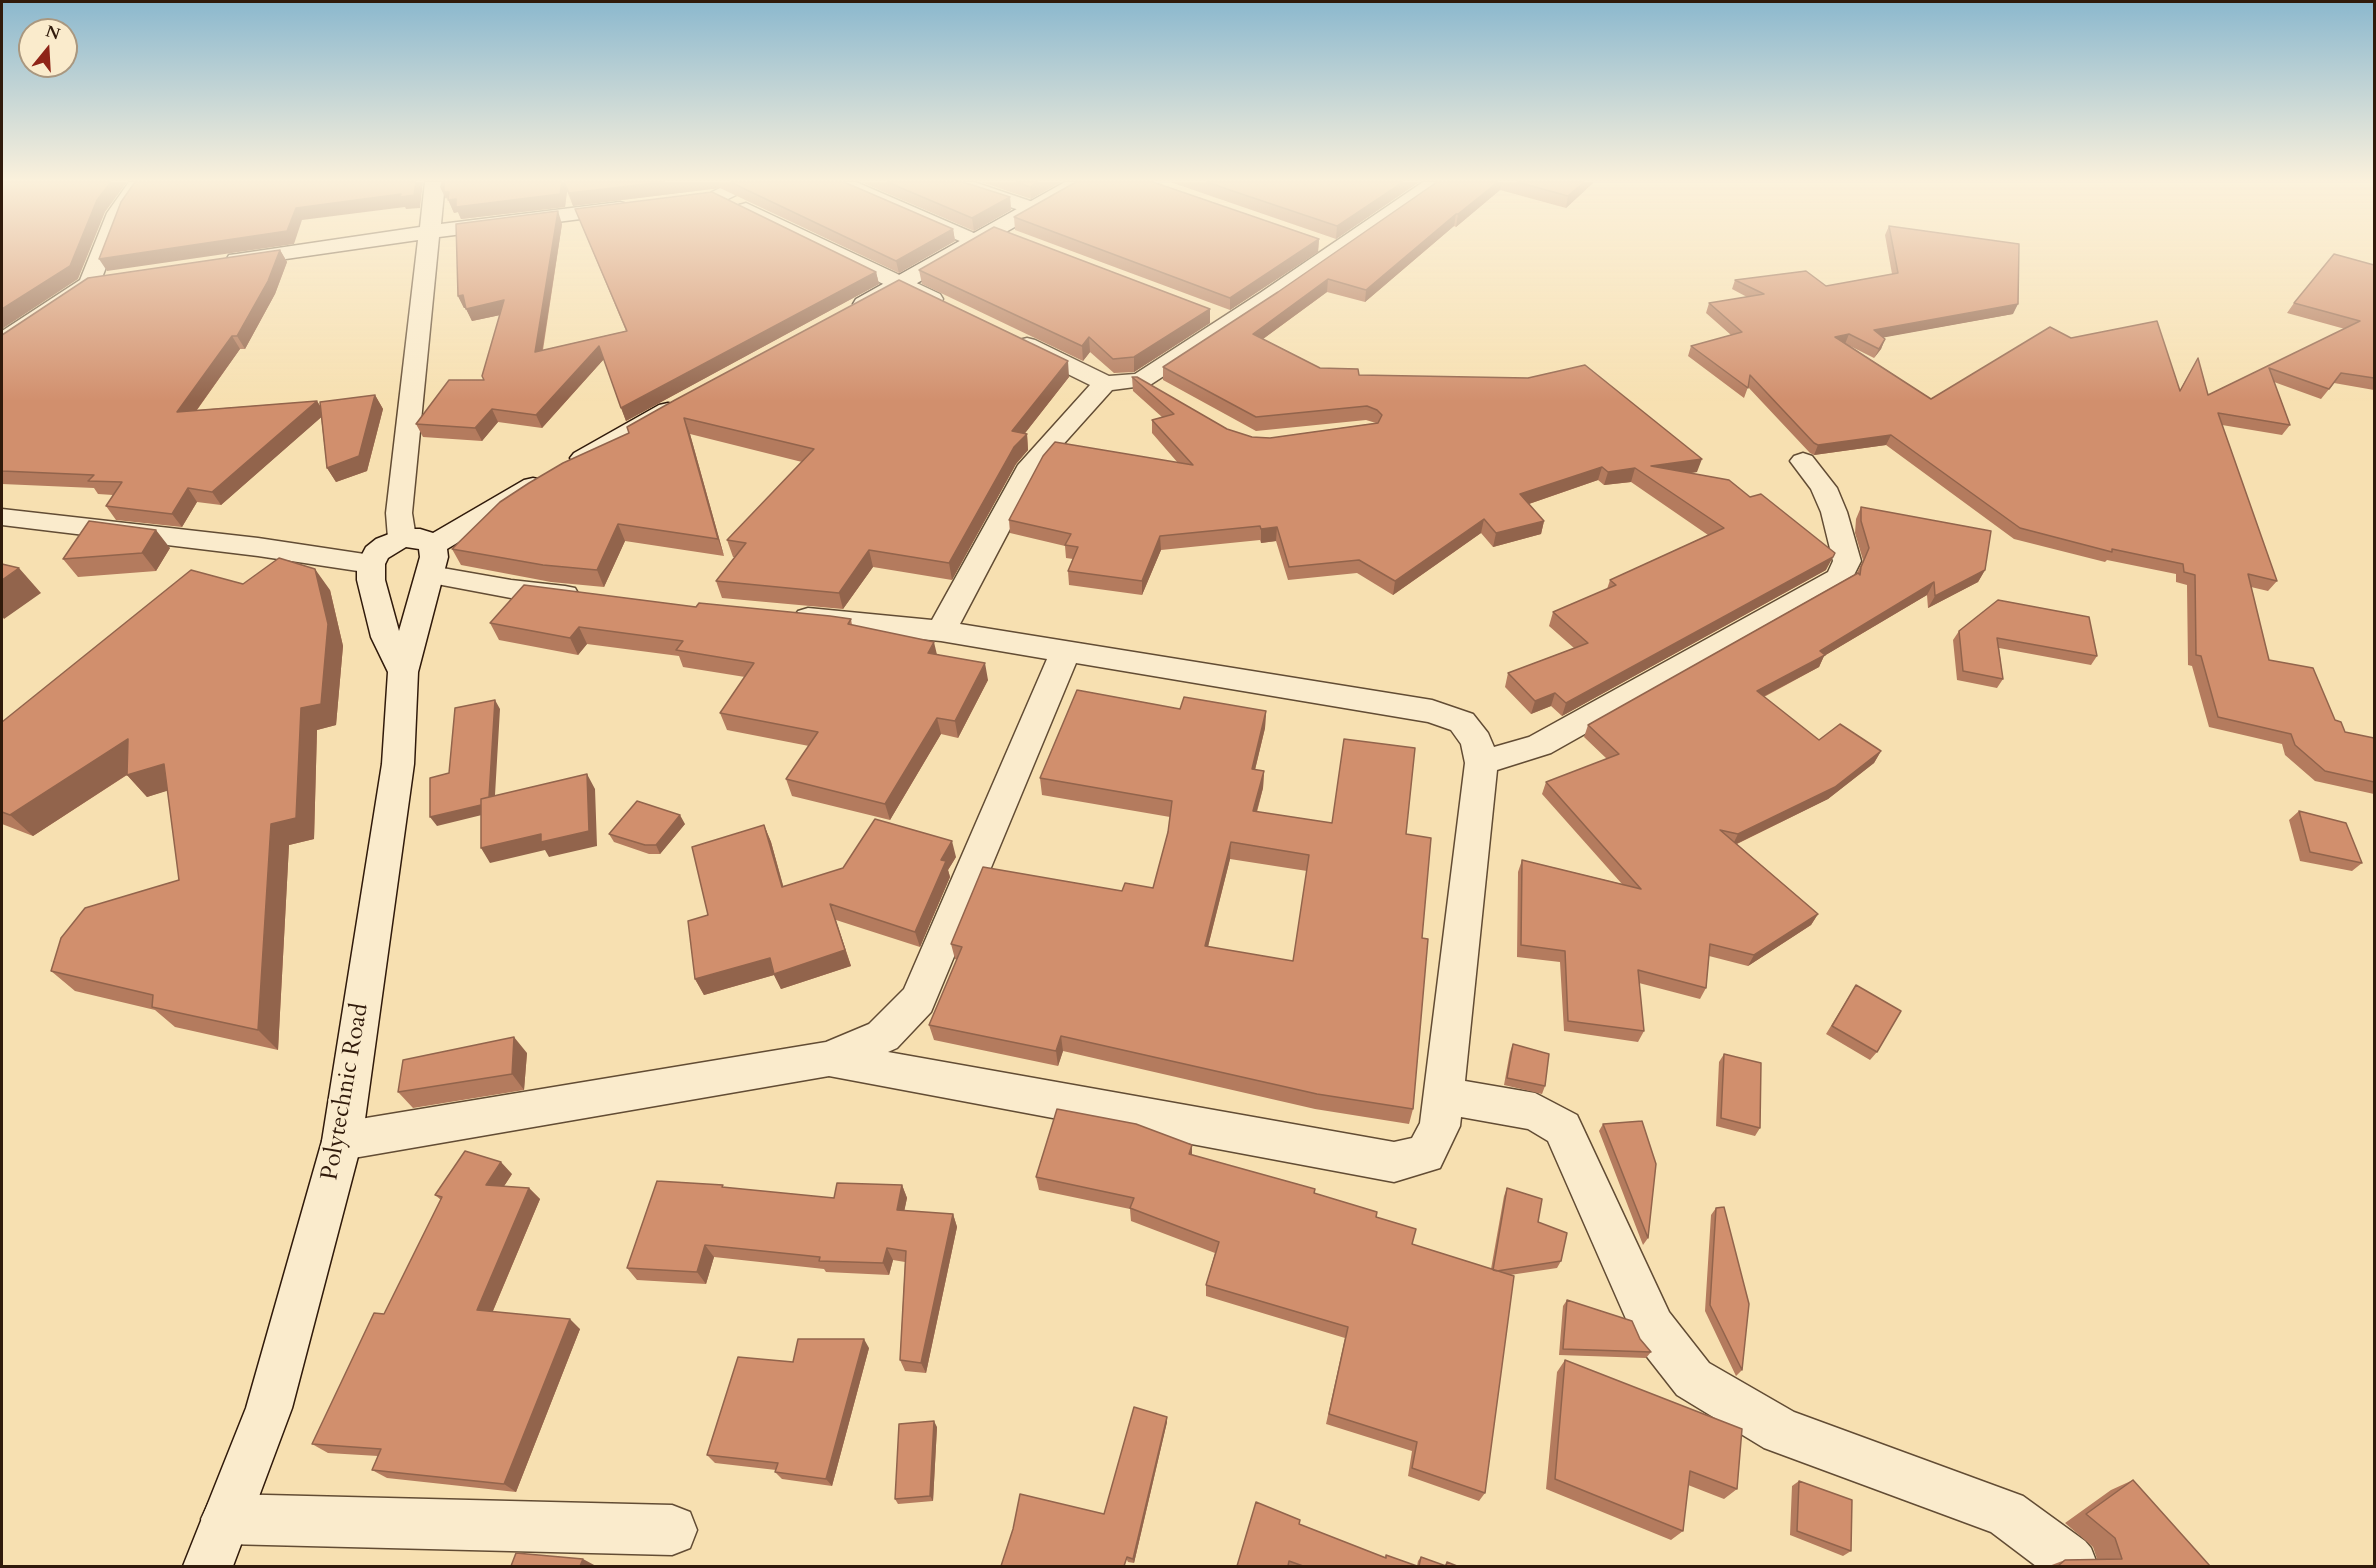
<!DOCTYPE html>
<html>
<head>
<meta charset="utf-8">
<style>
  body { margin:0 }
  #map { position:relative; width:2376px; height:1568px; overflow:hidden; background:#f7e0b1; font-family:Cardo,serif }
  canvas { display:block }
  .frame { position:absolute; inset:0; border:3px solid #301a0b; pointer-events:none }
  .north { position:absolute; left:18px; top:18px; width:60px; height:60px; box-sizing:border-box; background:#faebcc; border:2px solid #a9977f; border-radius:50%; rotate:18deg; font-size:16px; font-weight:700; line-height:24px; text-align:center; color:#301a0b }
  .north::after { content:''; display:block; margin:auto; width:21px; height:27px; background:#8f2418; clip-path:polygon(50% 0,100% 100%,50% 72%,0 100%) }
</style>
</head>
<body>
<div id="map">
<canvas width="2376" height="1568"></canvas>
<div class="frame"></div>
<div class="north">N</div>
</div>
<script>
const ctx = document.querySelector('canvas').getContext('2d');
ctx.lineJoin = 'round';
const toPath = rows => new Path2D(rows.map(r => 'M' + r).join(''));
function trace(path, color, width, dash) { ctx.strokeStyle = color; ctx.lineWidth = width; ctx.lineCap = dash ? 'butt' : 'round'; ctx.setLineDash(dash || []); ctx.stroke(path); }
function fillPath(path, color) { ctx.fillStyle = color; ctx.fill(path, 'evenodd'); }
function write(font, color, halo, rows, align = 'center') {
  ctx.font = font + ' Cardo,serif'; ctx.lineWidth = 4.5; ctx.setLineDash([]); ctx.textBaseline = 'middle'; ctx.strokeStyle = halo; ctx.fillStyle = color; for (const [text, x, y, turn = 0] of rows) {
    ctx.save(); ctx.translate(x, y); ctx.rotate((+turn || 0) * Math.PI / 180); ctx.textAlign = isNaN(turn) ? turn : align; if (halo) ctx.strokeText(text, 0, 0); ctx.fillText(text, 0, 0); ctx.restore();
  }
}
const street = toPath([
  [129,182,149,182,127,213,98,288,10,346,2,348,2,331,80,280,107,213,129,182],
  [425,182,445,182,441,224,620,202,627,204,630,208,627,212,620,214,439,237,412,513,416,538,412,544,402,547,392,544,388,538,386,513,418,240,237,266,229,265,226,260,229,255,237,254,420,227,425,182],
  [732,182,757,182,754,186,726,200,712,200,709,196,712,192,732,182],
  [830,182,856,182,983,237,986,241,983,245,976,247,969,245,833,186,830,182],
  [945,182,974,182,1039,204,1042,208,1039,212,1032,214,1025,212,948,186,945,182],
  [1423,182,1446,182,1276,303,1150,385,1112,390,1042,468,960,624,1432,700,1473,714,1488,733,1494,747,1529,737,1828,572,1833,561,1821,512,1811,489,1790,461,1794,456,1803,453,1812,456,1837,488,1847,512,1861,561,1849,585,1551,753,1497,770,1465,1081,1535,1093,1577,1115,1669,1312,1709,1363,1794,1412,2023,1496,2085,1541,2091,1548,2098,1566,2036,1566,1991,1532,1764,1448,1677,1395,1637,1344,1548,1141,1528,1129,1461,1117,1460,1126,1440,1168,1394,1182,829,1076,342,1160,328,1155,322,1141,328,1127,342,1122,826,1042,869,1024,904,989,1047,659,941,641,808,628,798,625,793,618,798,611,808,608,932,620,1018,465,1090,385,1019,350,1015,345,1019,340,1027,338,1035,340,1109,376,1135,374,1260,293,1423,182],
  [1076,663,1428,722,1451,730,1461,744,1465,763,1420,1123,1412,1138,1394,1142,888,1052,897,1048,931,1012,1076,663],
  [746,203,940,294,943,299,940,304,932,306,924,304,739,213,736,209,739,205,746,203],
  [2,509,258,538,371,555,381,558,385,564,381,570,371,573,258,556,2,525,2,509],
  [431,566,511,580,565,586,575,588,579,595,575,602,565,604,511,598,421,581,417,575,421,569,431,566],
  [226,1494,672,1505,690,1512,697,1530,690,1548,672,1555,226,1544,209,1536,201,1519,209,1502,226,1494]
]);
const secondary = toPath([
  [1065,182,1089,182,1086,186,872,309,864,311,856,309,853,304,856,299,1065,182],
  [668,403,677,405,680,410,677,415,592,463,583,466,574,463,570,458,574,453,659,405,668,403],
  [533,478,542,480,546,486,542,492,447,549,448,557,418,672,414,764,362,1141,292,1408,233,1566,183,1566,246,1408,322,1141,382,764,388,672,371,637,357,580,357,564,366,547,376,539,402,529,420,529,433,533,524,480,533,478],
  [406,547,419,549,420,557,399,631,385,580,385,564,388,558,406,547]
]);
trace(street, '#624c34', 3);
trace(secondary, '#301a0b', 3);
fillPath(street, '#faebcc');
fillPath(secondary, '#faebcc');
fillPath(toPath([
  [441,182,844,182,953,229,955,241,899,273,720,188,573,206,567,191,565,207,461,219,458,212,454,213,447,197,446,199],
  [861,182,963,182,1010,197,1011,210,974,231],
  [981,182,1061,182,1031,199],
  [1170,182,1419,182,1336,239],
  [1437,182,1594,182,1566,208,1500,190,1456,227,1454,226,1365,302,1327,292,1263,339,1320,368,1359,375,1697,472,1690,473,1826,570,1562,716,1551,706,1531,714,1505,687,1508,673,1574,648,1549,626,1553,612,1607,589,1610,580,1708,535,1631,482,1604,485,1598,480,1529,504,1544,521,1541,534,1493,547,1481,533,1393,595,1357,573,1288,580,1276,541,1261,543,1260,540,1161,550,1142,595,1069,585,1068,571,1073,559,1066,558,1065,546,1010,533,1009,520,1178,463,1152,433,1152,420,1162,417,1133,391,1132,377,1227,429,1252,437,1270,438,1376,423,1366,420,1256,431,1163,380,1163,367,1278,292],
  [575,209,876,272,879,284,626,421,604,359,542,428,498,422,482,441,423,437,416,424,484,380,500,315,472,321,466,308,464,308,458,296,562,224,543,350,626,331],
  [1014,217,1319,239,1318,252,1230,310,1015,230],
  [1889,226,2013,314,1883,337,1885,339,1881,349,1874,358,1850,346,1931,399,2071,338,2180,390,2198,358,2208,395,2345,329,2287,313,2294,303,2374,265,2374,390,2334,383,2321,399,2274,382,2290,425,2282,435,2222,425,2277,581,2268,591,2251,587,2269,660,2335,720,2345,732,2374,738,2374,794,2315,781,2285,755,2282,744,2209,727,2192,666,2188,665,2187,585,2176,582,2176,574,2107,560,2105,562,2014,539,1886,445,1814,455,1810,453,1748,387,1744,398,1688,356,1691,346,1731,335,1706,313,1709,303,1747,297,1732,289,1735,280,1826,286,1892,274,1885,235],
  [280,250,287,262,275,294,245,349,240,349,197,410,317,401,320,406,375,395,383,409,367,471,336,482,327,468,321,417,221,505,197,502,182,527,116,520,106,506,113,495,98,494,94,488,2,484,2,335],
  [919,270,1210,309,1210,323,1134,372,1114,373,1090,352,1083,361,922,284],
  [1069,377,1025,433,1027,434,1028,450,1016,464,952,580,873,567,843,609,722,598,716,581,735,557,733,557,727,540,802,462,690,434,724,556,625,541,604,587,551,582,461,565,452,549,629,433,675,400],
  [1861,507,1985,570,1978,582,1928,608,1927,595,1824,656,1819,667,1764,697,1819,740,1881,751,1874,763,1828,799,1737,844,1818,914,1811,925,1748,966,1709,956,1706,988,1700,999,1639,983,1644,1031,1638,1042,1564,1031,1560,962,1517,957,1518,872,1522,860,1622,884,1542,794,1546,782,1607,759,1584,737,1588,725,1857,573,1863,560,1855,533,1856,519],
  [170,548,156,571,78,577,63,559],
  [243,584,330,590,343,646,336,725,317,730,314,839,289,845,278,1050,175,1027,155,1010,75,991,51,971,179,880,168,790,147,797,127,775,33,836,2,824,2,722],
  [696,607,851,619,852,625,937,654,988,680,958,738,941,734,890,820,792,796,786,779,809,746,727,730,720,713,745,677,683,667,679,656,587,644,578,655,499,640,490,623],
  [1959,631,2097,656,2091,665,1999,648,2003,679,1997,688,1957,680,1953,640],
  [1180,709,1266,711,1265,728,1255,770,1264,771,1263,788,1257,812,1406,834,1422,938,1413,1109,1409,1124,1315,1109,1063,1051,1058,1066,934,1040,929,1025,957,960,955,959,951,944,1122,891,1153,888,1168,832,1170,817,1042,795,1040,778],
  [1230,859,1307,871,1293,961,1208,947],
  [2299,811,2362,863,2352,871,2300,861,2289,820],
  [685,824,660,854,649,854,614,842,609,834],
  [764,825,771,842,783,886,956,857,948,870,950,877,920,947,836,920,851,966,781,989,774,975,704,995,695,979,708,915],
  [1856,985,1877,1052,1870,1060,1826,1034],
  [1513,1044,1545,1086,1542,1094,1504,1085,1510,1052],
  [527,1053,524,1090,413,1108,398,1092],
  [1724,1054,1760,1128,1755,1136,1716,1126,1719,1062],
  [1603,1124,1648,1238,1643,1245,1599,1131],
  [1192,1155,1314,1193,1376,1217,1412,1244,1491,1269,1504,1196,1507,1188,1538,1222,1561,1261,1557,1268,1510,1275,1485,1493,1479,1501,1408,1476,1412,1451,1326,1424,1345,1338,1206,1296,1206,1285,1215,1253,1131,1221,1130,1209,1039,1190,1036,1177],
  [512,1174,504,1186,529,1188,540,1199,493,1311,580,1329,516,1492,387,1478,372,1470,378,1456,328,1453,312,1444,384,1314,441,1200,435,1195],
  [902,1185,907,1198,904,1211,953,1214,957,1227,926,1373,905,1371,900,1360,905,1262,893,1260,889,1275,826,1272,824,1269,714,1257,706,1284,637,1280,627,1268,725,1188,834,1198],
  [1716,1208,1742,1370,1736,1376,1705,1311,1711,1215],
  [1567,1300,1640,1339,1651,1352,1646,1358,1559,1355,1563,1306],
  [869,1348,832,1486,782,1479,775,1472,776,1470,715,1463,707,1455,793,1362],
  [1565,1360,1737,1489,1724,1499,1688,1485,1683,1531,1671,1540,1546,1489,1557,1372],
  [1167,1417,1167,1422,1134,1563,1128,1562,1104,1514],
  [937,1427,933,1501,898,1504,895,1499],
  [2133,1480,2210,1566,2049,1566,2065,1560,2097,1559,2093,1547,2065,1523,2111,1490],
  [1799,1481,1851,1551,1843,1556,1790,1535,1792,1486],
  [1299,1524,1385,1558,1386,1555,1417,1566,1291,1566,1288,1565],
  [1421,1557,1444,1566,1447,1562,1457,1566,1417,1566,1418,1561]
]), '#b47b5e');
fillPath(toPath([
  [111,182,127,182,105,212,78,279,2,329,2,309,97,200],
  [416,182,423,182,420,208,406,209,405,207,302,220,294,244,107,271,99,259,296,208],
  [442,182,564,182,567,191,565,207,461,219,458,212,454,213,447,197,446,199,440,187],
  [665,182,718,182,720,188,573,206,569,193],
  [1038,182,1061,182,1031,199,1030,187],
  [1403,182,1419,182,1336,239,1337,226],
  [1498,182,1502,182,1500,190,1456,227,1458,214],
  [1584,182,1594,182,1566,208,1568,196],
  [1010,197,1011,210,974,231,972,218],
  [558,211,562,224,540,365,535,352],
  [1456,214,1454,226,1365,302,1366,290],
  [953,229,955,241,899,273,896,261],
  [1319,239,1318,252,1230,310,1230,298],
  [280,250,287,262,275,294,245,349,237,336],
  [876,272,879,284,626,421,621,408],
  [1328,279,1327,292,1252,347,1253,334],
  [463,295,469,308,464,308,458,296],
  [504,300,510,313,472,321,466,309],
  [2018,304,2013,314,1870,340,1874,330],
  [1210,309,1210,323,1134,372,1134,357],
  [1849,334,1845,344,1835,337],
  [232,336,240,349,186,425,177,412],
  [1089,337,1090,352,1083,361,1082,346],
  [1885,339,1881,349,1874,358,1879,349],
  [599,346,604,359,542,428,536,415],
  [1068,361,1069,377,1015,446,1027,434,1028,450,1016,464,952,580,949,563,1012,431],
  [375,395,383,409,367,471,336,482,327,468],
  [317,401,325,414,221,505,212,492],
  [492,409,498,422,482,441,475,428],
  [684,418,690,434,724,556,718,539],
  [1891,435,1886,445,1814,455,1818,445],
  [1702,459,1697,472,1651,479,1651,466],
  [1602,467,1598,480,1517,508,1520,494],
  [1635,468,1631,482,1604,485,1608,472],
  [188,488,197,502,182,527,172,514],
  [1484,519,1481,533,1393,595,1395,581],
  [1544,521,1541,534,1493,547,1496,533],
  [618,524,625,541,604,587,597,570],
  [1277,527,1276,541,1261,543,1261,529],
  [156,530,170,548,156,571,142,553],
  [1160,536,1161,550,1142,595,1142,581],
  [869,550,873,567,843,609,839,593],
  [1833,557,1826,570,1562,716,1566,703],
  [19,568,41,593,4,619,2,616,2,580],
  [315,569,330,590,343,646,336,725,317,730,314,839,289,845,278,1050,258,1030,271,824,301,708],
  [1985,570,1978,582,1928,608,1935,596],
  [1934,582,1927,595,1824,656,1819,667,1751,703,1757,691,1820,651],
  [579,627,587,644,578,655,570,638],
  [934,642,938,659,928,653],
  [985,663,988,680,958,738,955,721],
  [1555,693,1551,706,1531,714,1535,701],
  [495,700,500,709,494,812,437,826,430,817],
  [1266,711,1265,728,1251,786,1252,769],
  [937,718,941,734,890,820,885,804],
  [128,739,148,761,33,836,10,815],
  [1881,751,1874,763,1828,799,1732,846,1738,834],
  [164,764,183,786,147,797,127,775],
  [1264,771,1263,788,1252,828,1253,811],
  [587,774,595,789,597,846,549,857,545,850,490,863,481,848],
  [680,815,685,824,660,854,656,845],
  [764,825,771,842,788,903,782,887],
  [952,841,956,857,948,870,950,877,920,947,915,932,941,860],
  [1231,842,1230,859,1204,962,1205,946],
  [830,904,851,966,781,989,774,975,704,995,695,979],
  [1818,914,1811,925,1748,966,1754,955],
  [1061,1036,1063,1051,1058,1066,1056,1051],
  [514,1037,527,1053,524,1090,512,1074],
  [1192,1145,1192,1158,1189,1154],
  [501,1162,512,1174,497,1197,486,1185],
  [902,1185,907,1198,902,1222,897,1210],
  [529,1188,540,1199,489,1320,477,1310],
  [953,1214,957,1227,926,1373,921,1363],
  [705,1245,714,1257,706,1284,697,1272],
  [887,1248,893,1260,889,1275,883,1263],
  [570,1319,580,1329,516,1492,504,1484],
  [864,1339,869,1348,832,1486,826,1479],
  [1167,1417,1167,1422,1134,1563,1133,1559],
  [934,1421,937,1427,933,1501,930,1496],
  [583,1559,596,1566,580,1566]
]), '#92644c');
const building = toPath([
  [2,182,111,182,97,200,70,266,2,309,2,182],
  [135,182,416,182,414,195,400,197,401,194,296,208,287,231,99,259,121,202,135,182],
  [444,182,562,182,560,194,456,207,456,199,448,200,449,192,444,192,444,182],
  [564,182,665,182,569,193,564,182],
  [730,182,844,182,953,229,896,261,730,182],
  [887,182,963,182,1010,197,972,218,887,182],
  [1016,182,1038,182,1030,187,1016,182],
  [1076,182,1153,182,1319,239,1230,298,1014,217,1076,182],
  [1206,182,1403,182,1337,226,1206,182],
  [1437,182,1498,182,1458,214,1456,214,1366,290,1328,279,1253,334,1320,368,1358,369,1359,375,1528,378,1585,365,1702,459,1651,466,1729,480,1750,497,1761,494,1835,553,1833,557,1566,703,1555,693,1535,701,1508,673,1588,643,1553,612,1616,585,1610,580,1724,528,1635,468,1608,472,1602,467,1520,494,1544,521,1496,533,1484,519,1395,581,1359,560,1289,567,1277,527,1261,529,1260,526,1160,536,1142,581,1068,571,1078,547,1065,545,1071,534,1009,520,1043,456,1055,442,1193,465,1152,420,1174,414,1132,377,1137,377,1227,429,1252,437,1270,438,1378,423,1382,415,1377,410,1367,406,1256,417,1163,367,1278,292,1437,182],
  [1517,182,1584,182,1568,196,1517,182],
  [712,192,876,272,621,408,599,346,536,415,492,409,475,428,416,424,449,380,484,380,482,376,504,300,466,309,463,295,458,296,456,224,558,211,535,352,627,331,575,209,712,192],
  [1889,226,2019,244,2018,304,1874,330,1885,339,1879,349,1849,334,1835,337,1931,399,2050,327,2071,338,2157,321,2180,391,2198,358,2208,395,2360,321,2294,303,2334,254,2374,265,2374,378,2341,373,2329,389,2269,368,2290,425,2218,413,2277,581,2248,574,2269,660,2313,668,2335,720,2341,722,2345,732,2374,738,2374,782,2325,771,2295,745,2291,734,2218,717,2201,656,2196,655,2195,575,2184,572,2183,564,2112,549,2112,552,2020,528,1891,435,1818,445,1814,443,1750,375,1748,388,1691,346,1742,332,1709,303,1764,294,1735,280,1806,271,1826,286,1898,273,1889,226],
  [994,227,1210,309,1134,357,1113,359,1089,337,1082,346,919,270,994,227],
  [280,250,268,281,237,336,232,336,177,412,317,401,212,492,188,488,172,514,106,506,122,482,88,481,94,475,2,471,2,335,88,278,280,250],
  [899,280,1068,361,1012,431,1027,434,1014,447,949,563,869,550,839,593,716,581,746,543,727,540,814,449,684,418,718,539,618,524,597,570,543,565,452,549,500,502,529,483,563,463,629,433,627,427,675,400,899,280],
  [375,395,359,456,327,468,320,402,375,395],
  [1861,507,1991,531,1985,570,1935,596,1934,582,1820,651,1825,655,1757,691,1819,740,1840,724,1881,751,1835,787,1738,834,1720,830,1818,914,1754,955,1710,944,1706,988,1638,970,1644,1031,1568,1021,1565,951,1521,945,1522,860,1641,889,1546,782,1619,754,1588,725,1858,573,1860,575,1861,567,1869,548,1861,521,1861,507],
  [89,521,156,530,142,553,63,559,89,521],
  [279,558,315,569,328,624,321,704,301,708,296,818,271,824,258,1030,152,1007,153,995,51,971,61,938,85,908,179,880,164,764,127,775,128,739,10,815,2,812,2,722,191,570,243,584,279,558],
  [2,564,19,568,2,580,2,564],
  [524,585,696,607,699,603,830,616,851,619,848,624,934,642,928,653,985,663,955,721,937,718,885,804,786,779,818,732,720,713,754,663,676,650,683,641,579,627,570,638,490,623,524,585],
  [1998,600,2089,617,2097,656,1997,638,2003,679,1963,671,1959,631,1998,600],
  [1077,690,1180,709,1184,697,1266,711,1252,769,1264,771,1253,811,1332,823,1344,739,1415,748,1406,834,1431,838,1422,938,1428,939,1413,1109,1317,1094,1061,1036,1056,1051,929,1025,962,947,951,944,983,867,1122,891,1125,883,1153,888,1168,832,1172,801,1040,778,1077,690],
  [1231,842,1309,855,1293,961,1205,946,1231,842],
  [495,700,489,797,481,799,481,805,430,817,430,778,449,773,455,708,495,700],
  [587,774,589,831,541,842,541,834,481,848,481,799,587,774],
  [637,801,680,815,656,845,645,845,609,834,637,801],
  [2299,811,2346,823,2362,863,2310,852,2299,811],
  [875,819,952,841,941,860,946,861,915,932,830,904,845,950,774,974,770,958,695,979,688,921,708,915,692,847,764,825,782,887,843,868,875,819],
  [1856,985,1901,1011,1877,1052,1832,1026,1856,985],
  [514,1037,512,1074,398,1092,403,1060,514,1037],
  [1513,1044,1549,1054,1545,1086,1507,1078,1513,1044],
  [1724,1054,1761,1063,1760,1128,1721,1118,1724,1054],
  [1057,1109,1136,1124,1192,1145,1189,1154,1315,1189,1314,1193,1377,1212,1376,1217,1416,1229,1412,1244,1514,1276,1485,1493,1412,1468,1417,1442,1329,1414,1348,1327,1206,1285,1219,1242,1130,1208,1134,1198,1036,1177,1057,1109],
  [1642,1121,1656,1164,1648,1238,1603,1124,1642,1121],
  [465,1151,501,1162,486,1185,529,1188,477,1310,570,1319,504,1484,372,1470,381,1449,312,1444,374,1313,384,1314,442,1197,435,1195,465,1151],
  [657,1181,723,1185,722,1187,834,1198,837,1183,902,1185,897,1210,953,1214,921,1363,900,1360,906,1251,887,1248,883,1263,819,1261,820,1257,705,1245,697,1272,627,1268,657,1181],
  [1507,1188,1542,1199,1538,1222,1567,1233,1561,1261,1497,1271,1493,1270,1507,1188],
  [1724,1207,1749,1304,1742,1370,1710,1305,1716,1208,1724,1207],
  [1567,1300,1632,1321,1640,1339,1651,1352,1563,1349,1567,1300],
  [798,1339,864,1339,826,1479,775,1472,778,1463,707,1455,738,1357,793,1362,798,1339],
  [1565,1360,1742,1429,1737,1489,1690,1471,1683,1531,1555,1479,1565,1360],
  [1134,1407,1167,1417,1133,1559,1127,1557,1124,1566,1001,1566,1013,1529,1020,1494,1104,1514,1134,1407],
  [934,1421,930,1496,895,1499,899,1424,934,1421],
  [2133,1480,2210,1566,2058,1566,2065,1560,2122,1559,2115,1538,2086,1514,2133,1480],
  [1799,1481,1852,1500,1851,1551,1797,1531,1799,1481],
  [1256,1502,1300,1520,1299,1524,1386,1558,1386,1555,1417,1566,1303,1566,1289,1561,1288,1566,1237,1566,1256,1502],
  [516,1553,583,1559,580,1566,511,1566,516,1553],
  [1421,1557,1446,1566,1419,1566,1421,1557],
  [1447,1562,1457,1566,1446,1566,1447,1562]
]);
fillPath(building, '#d18f6d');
trace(building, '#92644c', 1.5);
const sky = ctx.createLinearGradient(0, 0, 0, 401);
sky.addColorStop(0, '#8bb8ce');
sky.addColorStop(0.45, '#fbf1dc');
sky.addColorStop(1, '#fbf1dc00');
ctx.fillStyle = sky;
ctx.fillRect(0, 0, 2376, 401);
write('24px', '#301a0b', '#faebcc', [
  ["Polytechnic Road",346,1092,-80]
]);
</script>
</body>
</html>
